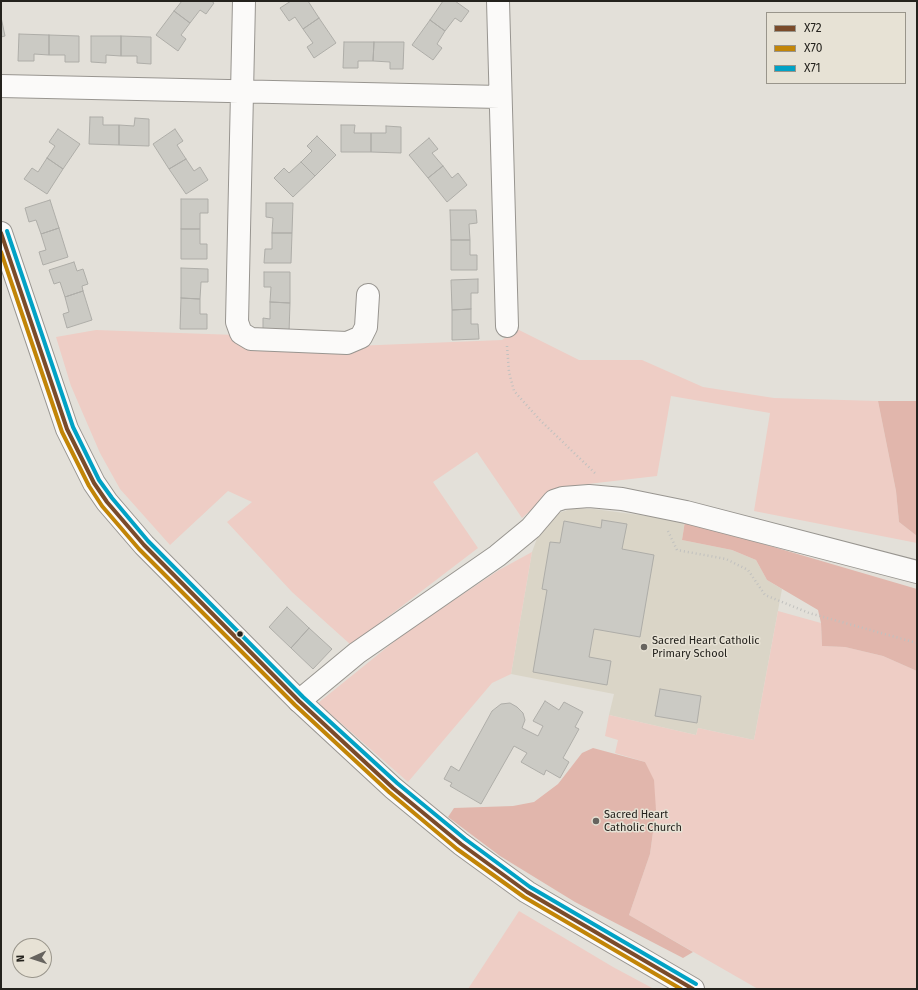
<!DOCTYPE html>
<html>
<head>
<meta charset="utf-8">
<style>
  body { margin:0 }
  #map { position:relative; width:918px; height:990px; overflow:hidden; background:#e3e0d9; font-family:"Fira Sans",sans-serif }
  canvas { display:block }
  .frame { position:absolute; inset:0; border:2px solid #24221d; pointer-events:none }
  .legend { position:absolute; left:766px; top:12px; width:140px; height:72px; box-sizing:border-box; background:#e7e2d5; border:1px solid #99958b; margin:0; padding:5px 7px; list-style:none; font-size:12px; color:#24221d }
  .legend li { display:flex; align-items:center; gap:8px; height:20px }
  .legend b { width:20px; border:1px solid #99958b }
  .north { position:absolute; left:12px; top:938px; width:40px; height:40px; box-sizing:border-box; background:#e7e2d5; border:1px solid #99958b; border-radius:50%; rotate:267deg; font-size:11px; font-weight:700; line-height:16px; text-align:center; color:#24221d }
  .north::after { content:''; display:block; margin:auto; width:14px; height:18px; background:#67645f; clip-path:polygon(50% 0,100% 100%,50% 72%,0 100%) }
</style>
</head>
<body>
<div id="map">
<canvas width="918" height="990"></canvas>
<div class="frame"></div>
<ul class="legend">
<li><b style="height:5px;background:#7a4b2a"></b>X72</li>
<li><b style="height:5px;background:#c28507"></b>X70</li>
<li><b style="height:5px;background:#02a2c5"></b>X71</li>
</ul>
<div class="north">N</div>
</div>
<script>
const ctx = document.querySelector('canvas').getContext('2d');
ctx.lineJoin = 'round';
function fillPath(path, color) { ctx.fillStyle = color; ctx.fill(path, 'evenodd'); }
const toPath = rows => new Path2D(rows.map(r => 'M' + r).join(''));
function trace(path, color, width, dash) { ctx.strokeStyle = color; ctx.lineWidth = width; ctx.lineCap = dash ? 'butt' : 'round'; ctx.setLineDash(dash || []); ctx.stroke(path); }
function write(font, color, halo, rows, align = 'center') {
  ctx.font = font + ' "Fira Sans",sans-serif'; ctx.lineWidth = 3; ctx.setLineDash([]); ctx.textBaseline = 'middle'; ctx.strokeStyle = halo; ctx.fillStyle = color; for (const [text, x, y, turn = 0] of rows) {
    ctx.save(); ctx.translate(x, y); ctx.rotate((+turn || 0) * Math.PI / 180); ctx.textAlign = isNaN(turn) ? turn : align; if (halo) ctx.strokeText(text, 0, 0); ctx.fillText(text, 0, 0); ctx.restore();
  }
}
fillPath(toPath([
  [573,508,594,509,685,521,682,540,732,550,756,560,767,580,782,589,754,740,698,728,696,735,609,715,614,694,511,674,532,552,539,533,556,514]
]), '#dad5c7');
fillPath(toPath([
  [517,329,579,360,642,360,703,387,774,398,878,401,896,491,899,522,917,536,917,543,754,511,770,413,671,396,657,476,579,485,549,494,522,518,477,452,433,482,478,548,351,645,292,592,227,522,252,502,228,491,170,545,120,489,100,453,71,386,56,337,96,330,236,335,354,346,502,340],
  [532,552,511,674,492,683,408,782,318,703,406,632,499,570],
  [778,611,821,623,822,646,845,647,883,656,917,671,917,989,758,989,629,915,650,854,656,810,645,762,615,753,618,740,605,736,609,715,696,735,698,728,754,740],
  [519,911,613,967,654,989,468,989]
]), '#eecdc5');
fillPath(toPath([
  [878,401,917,401,917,536,899,522,896,491],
  [685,521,917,589,917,671,883,656,845,647,822,646,821,623,818,610,767,580,756,560,732,550,682,540],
  [593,748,645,762,654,780,656,810,650,854,629,915,693,952,683,958,575,902,500,856,448,817,454,808,513,806,534,802,558,784,582,753]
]), '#e1b6ac');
const building = toPath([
  [182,1,211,1,214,3,206,14,200,10,190,23,174,11,182,1],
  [291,1,308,1,319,18,303,29,295,17,289,21,280,8,291,1],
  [443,1,455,1,469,11,461,22,455,18,445,31,430,20,443,1],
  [174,11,190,23,181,35,186,39,178,51,156,35,174,11],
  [1,17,5,36,1,37,1,17],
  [319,18,336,43,314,58,307,47,313,43,303,29,319,18],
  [430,20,445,31,437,44,442,48,433,60,412,45,430,20],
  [19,34,49,35,49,55,34,54,34,61,18,61,19,34],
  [49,35,79,36,79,62,65,62,65,55,49,55,49,35],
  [91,36,121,36,121,56,106,55,106,63,91,62,91,36],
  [121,36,151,37,151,64,137,63,137,56,121,56,121,36],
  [344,42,374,42,373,61,358,61,358,68,343,68,344,42],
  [374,42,404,42,403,69,390,69,390,62,373,61,374,42],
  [90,117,103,117,103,125,119,125,119,145,89,144,90,117],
  [135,118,149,119,149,146,119,145,119,125,134,126,135,118],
  [341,125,355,125,354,133,371,133,371,152,341,152,341,125],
  [386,126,401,127,401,153,371,152,371,133,386,133,386,126],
  [58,129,80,144,63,169,47,158,55,146,49,142,58,129],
  [175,129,183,141,177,145,186,159,169,169,153,144,175,129],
  [317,136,336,155,315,176,301,162,312,151,307,146,317,136],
  [429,138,438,149,432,153,443,166,428,178,409,155,429,138],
  [47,158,63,169,47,194,24,179,32,168,38,172,47,158],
  [186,159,194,171,200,167,208,180,186,194,169,169,186,159],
  [301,162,315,176,293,197,274,178,284,168,289,173,301,162],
  [443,166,452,178,458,173,467,185,447,202,428,178,443,166],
  [181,199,208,199,208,213,200,213,200,229,181,229,181,199],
  [50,200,59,228,41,234,36,220,29,222,25,208,50,200],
  [266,203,293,203,292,233,272,233,273,218,266,217,266,203],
  [450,210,476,210,477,223,469,224,470,240,451,240,450,210],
  [59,228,68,257,43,265,39,252,46,250,41,234,59,228],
  [181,229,200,229,200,244,207,244,207,259,181,259,181,229],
  [272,233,292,233,291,263,264,263,265,249,272,249,272,233],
  [451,240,470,240,470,255,477,255,477,270,451,270,451,240],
  [74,262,77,271,83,269,88,284,82,286,83,291,65,297,60,282,54,284,49,270,74,262],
  [181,268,208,269,208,282,201,282,200,299,181,298,181,268],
  [264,272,290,272,290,303,270,302,271,287,264,287,264,272],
  [478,279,478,293,471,293,471,309,452,310,451,280,478,279],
  [83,291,92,320,67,328,63,314,69,312,65,297,83,291],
  [181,298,200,299,200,314,207,314,207,329,180,329,181,298],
  [270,302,290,303,289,333,263,332,263,318,270,319,270,302],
  [471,309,471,324,478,324,479,339,452,340,452,310,471,309],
  [602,520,627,524,622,549,654,555,640,637,594,629,589,657,611,661,607,685,533,672,547,590,542,589,550,542,560,543,564,521,601,528,602,520],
  [287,607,309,628,291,648,269,627,287,607],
  [309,628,332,649,313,669,291,648,309,628],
  [660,689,701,696,697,723,655,716,660,689],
  [545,701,559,710,564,702,583,712,575,727,579,729,563,758,569,762,560,778,546,770,544,775,521,762,527,753,514,746,481,804,450,786,452,783,444,779,451,766,459,771,492,711,501,704,510,703,517,707,523,713,525,720,522,728,538,736,543,726,533,721,545,701]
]);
fillPath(building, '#cbcac4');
trace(building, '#aeada8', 1);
const minor = toPath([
  [244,1,237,322,241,333,251,339,347,343,361,337,366,327,368,295],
  [498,1,507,326],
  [1,86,500,97],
  [299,701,357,653,497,556,531,528,554,501,563,498,589,496,622,499,686,512,917,572]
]);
const highway = toPath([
  [1,233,67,429,94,483,107,502,144,545,299,701,393,788,461,844,527,892,693,989]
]);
trace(minor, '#989590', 24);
trace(highway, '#989590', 24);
trace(toPath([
  [507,346,509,372,514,391,540,420,597,475],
  [668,531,677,550,726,559,748,570,765,595,809,613,917,643]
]), '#c1c1bf', 2.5, [1, 3]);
trace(minor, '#fbfaf9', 22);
trace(highway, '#fbfaf9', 22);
trace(toPath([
  [1,233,67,429,94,483,107,502,144,545,299,701,393,788,461,844,527,892,693,989]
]), '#7a4b2a', 4);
trace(toPath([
  [1,252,62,432,89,486,102,506,139,549,295,705,389,792,457,849,524,897,681,989]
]), '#c28507', 4);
trace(toPath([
  [7,231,73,427,99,480,112,498,148,541,303,697,397,783,465,839,530,887,696,984]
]), '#02a2c5', 4);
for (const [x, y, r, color] of [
  [240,634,3.5,"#24221d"],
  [644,647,4,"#67645f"],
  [596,821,4,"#67645f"]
]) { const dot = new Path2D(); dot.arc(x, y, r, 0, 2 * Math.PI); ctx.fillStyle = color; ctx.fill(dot); trace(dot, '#e7e2d5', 1.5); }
write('11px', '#24221d', '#e7e2d5', [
  ["Sacred Heart Catholic",652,641],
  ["Primary School",652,654],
  ["Sacred Heart",604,815],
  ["Catholic Church",604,828]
], 'left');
</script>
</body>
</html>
